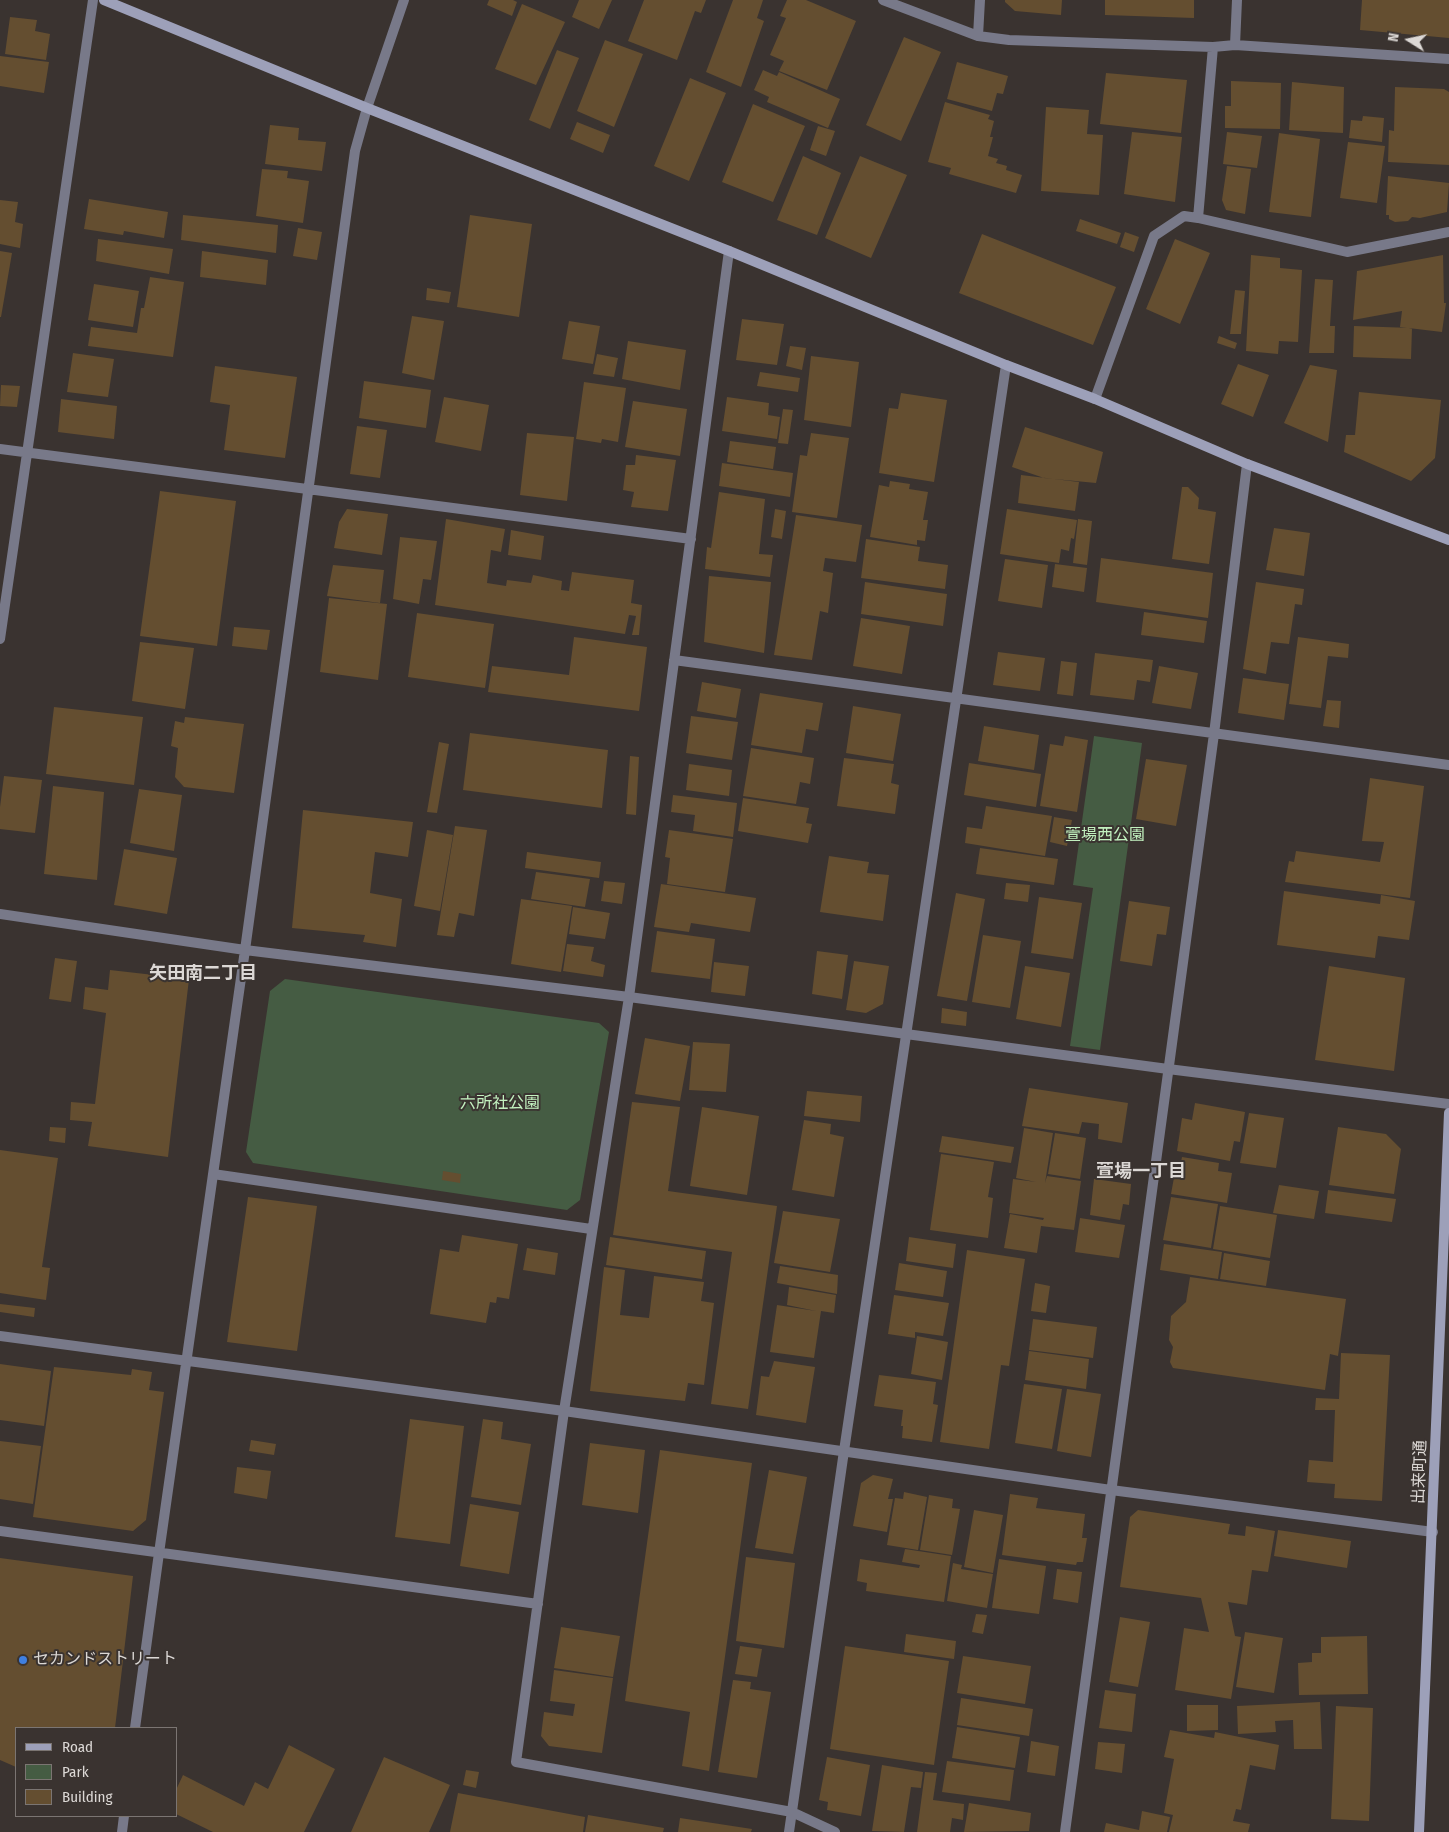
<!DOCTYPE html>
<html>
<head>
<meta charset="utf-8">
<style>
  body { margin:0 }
  #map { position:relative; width:1449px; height:1832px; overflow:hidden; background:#3a3330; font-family:"Fira Sans Condensed",sans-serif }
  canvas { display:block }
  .legend { position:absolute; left:15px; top:1727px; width:162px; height:90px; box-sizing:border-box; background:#3a3330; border:1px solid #7b7572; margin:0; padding:6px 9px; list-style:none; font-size:15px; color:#dcd8d5 }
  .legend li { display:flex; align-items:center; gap:10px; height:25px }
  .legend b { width:25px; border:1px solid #7b7572 }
  .north { position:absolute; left:1384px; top:15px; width:50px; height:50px; -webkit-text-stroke:4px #3a3330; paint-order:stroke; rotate:280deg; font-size:14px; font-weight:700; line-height:20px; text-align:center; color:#dcd8d5 }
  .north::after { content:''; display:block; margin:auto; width:18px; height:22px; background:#dcd8d5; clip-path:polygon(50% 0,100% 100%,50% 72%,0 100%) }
</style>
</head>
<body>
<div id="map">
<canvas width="1449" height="1832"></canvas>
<ul class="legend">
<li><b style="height:6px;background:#9da0b9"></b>Road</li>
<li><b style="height:14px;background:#455c43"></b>Park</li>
<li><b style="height:14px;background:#644e30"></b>Building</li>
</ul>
<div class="north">N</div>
</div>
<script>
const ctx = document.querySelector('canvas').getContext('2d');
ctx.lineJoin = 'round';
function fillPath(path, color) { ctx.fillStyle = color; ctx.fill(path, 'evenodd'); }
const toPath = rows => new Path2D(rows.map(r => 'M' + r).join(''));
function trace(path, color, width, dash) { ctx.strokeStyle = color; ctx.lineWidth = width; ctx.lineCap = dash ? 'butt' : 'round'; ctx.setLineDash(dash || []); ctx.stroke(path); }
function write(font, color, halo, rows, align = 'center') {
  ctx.font = font + ' "Fira Sans Condensed","Noto Sans JP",sans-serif'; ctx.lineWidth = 4; ctx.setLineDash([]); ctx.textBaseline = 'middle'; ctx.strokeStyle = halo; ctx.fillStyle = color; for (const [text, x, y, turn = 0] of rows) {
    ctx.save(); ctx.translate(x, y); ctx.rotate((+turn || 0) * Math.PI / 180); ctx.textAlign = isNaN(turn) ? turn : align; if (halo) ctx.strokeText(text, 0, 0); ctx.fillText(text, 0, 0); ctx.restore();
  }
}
fillPath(toPath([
  [1094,736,1142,743,1100,1050,1070,1046,1093,888,1073,885],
  [285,979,599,1023,609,1032,580,1200,567,1210,253,1163,246,1152,270,991]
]), '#455c43');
fillPath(toPath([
  [489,0,513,0,517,2,512,16,487,5],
  [579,0,612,0,599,29,572,17],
  [644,0,706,0,701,13,695,11,677,60,628,41],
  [733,0,763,0,757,18,764,21,741,87,706,72],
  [787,0,806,0,856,21,827,90,779,71,784,61,770,55,786,18,780,16],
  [1005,0,1062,0,1061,15,1015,11,1005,2],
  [1105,0,1194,0,1194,18,1105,15],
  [1362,0,1449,0,1449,38,1360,30],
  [522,4,565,22,536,85,495,69],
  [10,17,37,20,35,31,50,34,46,60,5,54],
  [904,37,941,52,901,141,866,125],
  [605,40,643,54,614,127,577,111],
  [557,50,579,58,550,129,529,120],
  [0,56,49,62,44,93,0,86],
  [957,62,1008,76,1003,94,997,93,992,111,947,99],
  [763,70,777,76,779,72,840,99,828,128,767,102,769,97,754,90],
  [1106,73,1187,80,1181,133,1100,124],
  [690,78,726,93,689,181,654,166],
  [1231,81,1281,83,1280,129,1225,128,1225,106,1231,106],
  [1292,82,1344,87,1343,133,1289,130],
  [1395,87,1444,89,1449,92,1449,165,1388,162,1389,130,1394,131],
  [945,102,990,115,988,119,994,121,990,137,993,137,988,156,998,159,996,163,1007,166,1006,170,1022,175,1016,193,949,174,951,168,928,162],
  [753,104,805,126,773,202,722,182],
  [1046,107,1089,110,1087,134,1103,135,1099,195,1041,191],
  [1363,116,1384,118,1382,142,1349,138,1351,120,1362,121],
  [577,122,610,135,603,153,570,139],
  [270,125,299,128,298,140,326,142,322,171,265,164],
  [818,126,835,131,826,156,810,150],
  [1132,132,1182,137,1175,202,1124,194],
  [1227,132,1262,136,1257,168,1223,164],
  [1279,133,1320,139,1311,217,1269,212],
  [1348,142,1385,146,1377,203,1340,198],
  [803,156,841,173,817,235,777,220],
  [860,156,907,175,871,258,825,238],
  [1227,166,1251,169,1245,214,1226,210,1222,200],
  [262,169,288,171,287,178,309,181,303,223,256,216],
  [1388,176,1449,183,1447,212,1420,218,1412,217,1408,221,1395,222,1389,219,1389,215,1386,215],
  [89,199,168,212,164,238,124,231,123,235,84,229],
  [0,200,18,202,15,222,23,224,20,248,0,244],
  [183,215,278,225,276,253,181,240],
  [470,215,532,224,519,317,457,307],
  [1080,219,1121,233,1117,244,1076,231],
  [298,228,322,232,317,260,293,256],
  [1125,232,1139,237,1134,252,1120,247],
  [982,234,1116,287,1093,345,959,293],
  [98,239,173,249,169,274,96,261],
  [1175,239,1210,253,1180,324,1146,309],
  [0,251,12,253,1,317,0,317],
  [202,251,268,260,266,285,200,277],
  [1251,255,1280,258,1280,268,1302,270,1298,342,1279,341,1278,354,1246,351],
  [1443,255,1444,303,1446,303,1442,332,1400,327,1402,311,1353,320,1357,271],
  [150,277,184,282,173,357,88,346,91,327,137,333,141,308,144,308],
  [1315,279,1333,280,1330,326,1335,326,1334,353,1309,353],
  [94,284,139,291,133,327,88,320],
  [427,288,451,292,449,303,426,300],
  [1235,290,1245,291,1241,334,1230,334],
  [412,316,444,321,434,380,402,373],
  [742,319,784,324,777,365,736,360],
  [569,321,600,326,593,364,562,359],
  [1354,326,1412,328,1411,359,1353,357],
  [1219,336,1237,343,1235,349,1217,343],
  [628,341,686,350,680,390,622,379],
  [790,346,806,348,802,370,786,366],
  [73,353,114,359,108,397,67,392],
  [597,354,618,358,614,377,593,374],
  [811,356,859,362,851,427,804,420],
  [1238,364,1269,375,1253,417,1221,404],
  [1310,365,1337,370,1328,442,1284,423],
  [215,366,297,377,285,458,224,450,230,405,210,402],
  [760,372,800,378,798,392,757,386],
  [364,381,431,390,426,428,359,418],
  [584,382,626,388,618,442,602,439,601,443,576,439],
  [1,385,20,386,17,407,0,406],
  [1359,392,1441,400,1435,458,1411,481,1344,452,1346,435,1355,435],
  [901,393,947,400,934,482,879,473,889,408,898,409],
  [444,397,489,405,481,451,435,442],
  [727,397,769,403,768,415,780,417,777,439,722,431],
  [61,399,117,406,114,439,58,432],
  [633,401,687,409,680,456,625,447],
  [783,409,793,410,788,444,778,443],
  [357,426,387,430,380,478,350,474],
  [1025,427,1103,452,1096,483,1044,478,1012,467],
  [527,433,574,437,567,501,520,495],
  [811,433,849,438,837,518,792,512,800,455,807,456],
  [730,441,776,447,773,469,727,462],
  [636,455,676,460,668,511,631,507,634,492,623,490,626,465,635,465],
  [722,463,793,473,790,497,719,486],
  [1021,475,1079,482,1075,511,1018,503],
  [890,481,910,484,909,489,928,492,923,520,928,520,925,541,917,540,917,545,870,537,879,485,889,487],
  [1182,487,1188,487,1199,498,1198,509,1216,512,1209,564,1172,559],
  [160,491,236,501,217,646,140,636],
  [719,492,765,499,759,554,773,555,770,577,705,569,707,547,711,548],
  [347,509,388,514,382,555,334,548,339,522],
  [775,509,786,511,782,539,771,537],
  [1007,509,1077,520,1074,539,1071,538,1069,551,1061,549,1059,563,1000,554],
  [796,515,862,525,856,562,825,558,823,571,833,573,828,613,820,611,812,660,774,655],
  [446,519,505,529,501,552,491,550,487,583,506,586,507,580,531,583,533,575,562,581,561,590,569,591,572,572,634,580,631,603,642,605,639,635,632,635,636,616,629,615,625,634,435,605],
  [1078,519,1092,521,1087,565,1073,563],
  [1274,528,1310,533,1304,576,1266,570],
  [511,530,544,536,541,560,508,555],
  [400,537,437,541,431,580,423,579,419,604,393,599],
  [866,539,920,547,918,561,948,565,945,589,861,578],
  [1101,558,1213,573,1208,618,1096,602],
  [1005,559,1048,565,1042,608,998,601],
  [1055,564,1087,568,1084,592,1052,587],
  [333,565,384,570,380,603,327,596],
  [709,576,771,582,764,653,704,642],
  [865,582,947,594,943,626,861,614],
  [1256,582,1304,589,1302,605,1295,604,1289,644,1271,642,1266,674,1243,669],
  [329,598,387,604,378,680,320,672],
  [1144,612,1207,621,1204,643,1141,635],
  [417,613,494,624,485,688,408,677],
  [861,618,910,626,902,674,853,666],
  [234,627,270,630,267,650,232,646],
  [574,637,647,647,639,711,488,692,492,666,569,675],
  [1298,637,1349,644,1348,658,1328,656,1321,708,1289,704],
  [140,642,194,648,185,709,132,701],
  [998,652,1045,658,1040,691,993,685],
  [1095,653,1153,660,1150,682,1137,680,1134,700,1090,695],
  [1061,661,1077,663,1073,696,1057,694],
  [1159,666,1198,673,1191,709,1152,703],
  [1243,678,1289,684,1284,720,1238,713],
  [702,682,741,689,736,718,697,711],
  [760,693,823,703,818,731,806,729,802,753,751,745],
  [1327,700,1341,701,1339,728,1323,726],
  [853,706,901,714,893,761,846,753],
  [54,707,143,717,134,785,46,774],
  [691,716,738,722,732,760,686,753],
  [185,717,244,724,234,793,184,787,175,777,178,748,171,746,175,721,184,723],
  [984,726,1039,735,1034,770,978,761],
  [470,733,608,750,602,808,463,790],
  [1065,736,1088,740,1077,812,1040,806,1050,744,1063,746],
  [439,742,449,744,437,813,427,812],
  [751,748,814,758,810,784,800,782,796,804,743,796],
  [630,756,639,757,636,815,626,814],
  [844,758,894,764,891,783,899,785,895,814,837,806],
  [1146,759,1187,765,1176,826,1136,819],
  [969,763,1041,774,1036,807,964,795],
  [689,764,732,770,729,796,686,790],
  [4,776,42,780,35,833,0,829,0,807],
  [1370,778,1424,786,1410,898,1285,882,1289,861,1294,862,1296,851,1380,862,1384,842,1362,841],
  [53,786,104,792,97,880,44,874],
  [139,789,182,795,174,851,130,843],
  [673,795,737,803,733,837,693,831,695,815,671,812],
  [743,798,809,808,806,823,812,824,808,843,738,831],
  [986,806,1052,816,1045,856,965,843,967,827,982,829],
  [303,810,413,822,408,857,375,852,370,893,402,899,396,947,363,942,365,935,292,928],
  [1054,817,1072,820,1067,846,1050,842],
  [455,826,487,830,474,916,459,913,454,937,437,935],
  [427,830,453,835,440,911,414,906],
  [669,830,733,839,725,892,667,884,670,858,665,857],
  [980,848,1058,859,1054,885,976,874],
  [124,849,177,858,167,914,114,905],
  [527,852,601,862,599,878,525,868],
  [829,856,869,862,867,873,889,875,883,921,820,912],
  [536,872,590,879,585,907,531,899],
  [604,881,625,883,622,904,601,901],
  [1006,883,1030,885,1028,902,1004,899],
  [661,884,756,898,750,932,691,923,689,932,654,927],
  [1284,891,1380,904,1381,895,1415,901,1409,940,1378,936,1375,958,1277,945],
  [956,893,985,899,967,1001,937,996],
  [1039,897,1082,903,1073,959,1031,953],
  [521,899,572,906,561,972,511,964],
  [1129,901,1170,907,1166,935,1157,934,1152,966,1120,961],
  [573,907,610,913,605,939,569,934],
  [657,931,715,939,710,979,651,972],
  [983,935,1021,941,1010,1008,972,1002],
  [567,944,594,947,591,961,605,965,603,977,563,971],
  [817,951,848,955,842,999,812,994],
  [55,958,77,961,71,1002,49,999],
  [854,961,889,966,883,1004,866,1013,846,1010],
  [714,962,749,966,745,996,711,992],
  [1025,966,1070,973,1061,1027,1016,1019],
  [1329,966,1405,978,1394,1071,1315,1060],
  [110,970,189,979,168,1157,88,1146,92,1122,70,1120,71,1102,95,1104,106,1013,83,1009,85,987,108,990],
  [942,1008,967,1012,966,1026,941,1023],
  [645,1038,690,1046,680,1101,635,1094],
  [693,1042,730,1044,726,1092,689,1090],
  [1029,1088,1128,1103,1122,1143,1098,1139,1099,1124,1082,1122,1079,1134,1022,1126],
  [807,1091,862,1096,860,1122,804,1116],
  [632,1102,680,1107,668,1191,777,1206,748,1409,711,1404,732,1252,613,1235],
  [1195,1103,1245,1112,1240,1142,1234,1141,1230,1161,1177,1151,1182,1118,1192,1120],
  [702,1107,759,1116,747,1195,690,1186],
  [1249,1113,1284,1118,1276,1168,1240,1163],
  [804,1120,831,1124,830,1134,844,1137,834,1197,792,1190],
  [50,1127,66,1128,65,1143,49,1141],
  [1338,1127,1386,1134,1401,1149,1394,1194,1329,1185],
  [1024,1128,1053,1133,1045,1183,1047,1176,1081,1181,1074,1230,1041,1226,1037,1253,1004,1248,1010,1214,1043,1220,1044,1218,1009,1213,1013,1179,1036,1182,1016,1178],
  [1055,1133,1086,1138,1080,1179,1048,1174],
  [942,1136,1014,1147,1011,1163,939,1152],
  [0,1150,58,1158,42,1267,50,1268,46,1300,0,1293],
  [941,1154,994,1162,988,1197,993,1198,988,1238,930,1230],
  [1182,1157,1219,1163,1218,1171,1232,1173,1227,1203,1171,1194,1175,1172,1179,1172],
  [443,1171,461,1174,460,1183,442,1180],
  [1094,1179,1131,1184,1129,1205,1123,1204,1120,1220,1090,1215],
  [1279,1185,1319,1191,1314,1219,1273,1213],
  [1328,1190,1396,1199,1392,1222,1325,1213],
  [248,1197,317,1206,297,1351,227,1342],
  [1171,1197,1218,1204,1211,1248,1163,1240],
  [1220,1206,1277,1215,1270,1258,1213,1249],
  [783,1211,840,1219,830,1272,774,1263],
  [1080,1218,1125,1225,1119,1258,1075,1252],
  [462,1235,518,1244,509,1299,497,1297,496,1303,490,1302,486,1323,430,1314,440,1249,459,1252],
  [610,1237,706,1251,702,1279,606,1265],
  [909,1237,956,1244,953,1268,906,1261],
  [1164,1244,1222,1252,1218,1279,1160,1270],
  [527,1248,558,1253,555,1275,523,1270],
  [967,1250,1025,1259,1009,1366,1001,1365,989,1449,940,1442],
  [1224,1253,1270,1261,1266,1286,1220,1279],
  [899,1263,947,1271,943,1297,895,1290],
  [780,1266,838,1275,837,1294,777,1283],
  [604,1267,625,1270,620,1315,649,1318,654,1276,704,1282,701,1301,714,1303,704,1385,688,1383,685,1401,590,1391],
  [1190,1277,1346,1299,1338,1356,1330,1354,1325,1390,1173,1368,1170,1362,1173,1347,1169,1340,1171,1316,1186,1302],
  [1035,1283,1050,1286,1046,1313,1031,1311],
  [789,1287,836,1295,834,1313,821,1311,814,1358,770,1352,777,1305,816,1311,787,1305],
  [894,1295,949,1303,943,1336,915,1332,915,1338,888,1334],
  [0,1304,35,1308,34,1317,0,1312],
  [1033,1319,1097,1327,1093,1358,1029,1350],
  [917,1336,948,1342,942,1380,911,1374],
  [1029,1351,1089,1359,1086,1389,1025,1380],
  [1341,1353,1390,1355,1382,1501,1334,1498,1335,1484,1307,1482,1309,1460,1333,1462,1335,1410,1315,1410,1316,1398,1339,1399],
  [774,1361,815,1367,806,1423,756,1415,761,1376,769,1377],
  [0,1364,51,1371,44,1426,0,1420],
  [54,1367,131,1375,132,1369,152,1372,149,1390,164,1392,146,1520,133,1531,33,1517],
  [879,1375,936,1382,933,1404,938,1405,932,1442,902,1438,903,1426,901,1426,903,1410,874,1406],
  [1024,1384,1062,1389,1052,1449,1015,1443],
  [1067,1389,1101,1394,1091,1457,1057,1451],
  [410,1419,464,1426,450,1544,395,1537],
  [483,1419,503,1422,501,1439,531,1444,521,1505,471,1497],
  [251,1440,276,1444,274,1455,249,1451],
  [0,1441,41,1446,33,1504,0,1499],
  [590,1443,645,1450,638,1513,582,1505],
  [660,1450,752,1463,709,1771,682,1766,690,1712,625,1701],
  [237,1467,271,1471,267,1499,234,1493],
  [769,1470,807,1477,793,1554,755,1548],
  [873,1475,893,1479,888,1499,893,1499,887,1532,853,1526,861,1483],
  [904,1492,927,1497,918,1550,887,1545,895,1498,903,1499],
  [1010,1494,1038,1498,1036,1508,1085,1514,1082,1538,1087,1538,1083,1562,1077,1562,1076,1565,1002,1555],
  [929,1495,953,1499,952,1508,960,1509,952,1555,920,1550],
  [470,1504,519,1512,509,1574,460,1566],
  [974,1510,1003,1515,993,1573,964,1567],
  [1138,1510,1230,1524,1228,1534,1245,1536,1246,1526,1275,1531,1268,1572,1252,1570,1247,1605,1228,1602,1235,1636,1241,1637,1231,1699,1175,1690,1184,1628,1209,1632,1201,1598,1120,1587,1130,1517],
  [1278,1530,1351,1541,1347,1568,1274,1556],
  [905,1549,951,1556,944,1602,866,1591,867,1583,857,1581,860,1559,919,1568,920,1565,902,1562],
  [746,1557,795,1563,784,1648,736,1641],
  [0,1558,133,1576,115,1728,16,1728,16,1767,0,1760],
  [999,1559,1046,1566,1039,1614,992,1608],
  [953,1563,962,1565,961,1569,993,1574,987,1608,947,1601],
  [1057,1569,1082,1572,1078,1603,1053,1599],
  [976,1614,987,1615,983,1634,972,1632],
  [1120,1617,1150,1622,1138,1687,1109,1682],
  [561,1627,620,1636,613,1677,554,1668],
  [1245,1632,1283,1638,1274,1693,1236,1687],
  [906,1634,956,1641,954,1659,904,1652],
  [1367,1636,1368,1694,1299,1695,1298,1663,1312,1662,1312,1653,1321,1653,1321,1637],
  [740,1646,762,1649,757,1677,735,1674],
  [845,1646,949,1661,934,1765,830,1749],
  [963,1656,1031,1666,1025,1704,957,1693],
  [554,1670,613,1678,602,1753,549,1746,541,1736,544,1712,573,1716,575,1704,550,1701],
  [733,1680,751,1682,750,1689,771,1692,757,1778,718,1772],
  [1105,1690,1136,1694,1132,1732,1099,1728],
  [961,1698,1033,1709,1029,1736,957,1725],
  [1320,1702,1322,1749,1294,1749,1293,1720,1275,1721,1276,1732,1238,1734,1237,1706],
  [1187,1705,1218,1705,1218,1730,1187,1731],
  [1336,1706,1373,1708,1369,1821,1331,1819],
  [957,1727,1020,1737,1015,1768,952,1758],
  [1170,1730,1214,1738,1215,1732,1279,1745,1275,1770,1250,1765,1241,1810,1236,1809,1233,1821,1250,1824,1248,1832,1169,1832,1173,1815,1164,1813,1174,1759,1164,1757],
  [1031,1741,1059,1746,1055,1776,1027,1772],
  [1098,1742,1125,1744,1122,1773,1095,1769],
  [289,1745,335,1769,304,1832,213,1832,176,1814,176,1790,183,1775,244,1806,255,1782,268,1789],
  [384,1757,450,1785,429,1832,351,1832],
  [827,1757,870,1765,861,1816,827,1810,828,1802,819,1800],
  [947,1761,1014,1770,1010,1801,942,1792],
  [882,1765,923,1772,921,1788,911,1787,904,1832,872,1831],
  [466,1770,479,1772,476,1788,463,1785],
  [925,1772,937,1773,933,1800,964,1804,963,1820,952,1818,950,1832,917,1832],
  [458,1793,585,1817,583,1832,450,1832],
  [969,1803,1031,1813,1029,1831,964,1832],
  [1142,1811,1170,1817,1167,1832,1104,1832,1106,1823,1139,1830],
  [588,1815,664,1828,663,1832,585,1832],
  [680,1818,752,1829,751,1832,678,1832]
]), '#644e30');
trace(toPath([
  [883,0,978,36,1009,40,1213,47,1235,45,1449,59],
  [978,36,980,0],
  [1235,45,1237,0],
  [1198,218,1213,47],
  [729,251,629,997,564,1411,516,1762,792,1812,835,1832],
  [1095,399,1154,236,1184,216,1198,218,1347,252,1449,232],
  [0,449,691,539],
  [0,639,93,0],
  [674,660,1449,765],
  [0,914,245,950,629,997,1168,1069,1449,1104],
  [213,1174,591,1229],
  [0,1336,564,1411,1111,1490,1433,1532],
  [0,1531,538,1604],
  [135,1728,159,1553,245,950,355,151,367,108,404,0],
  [122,1832,124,1816],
  [789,1832,844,1451,1006,365],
  [1065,1832,1214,734,1247,464]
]), '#787989', 10);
trace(toPath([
  [104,0,367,108,729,251,1006,365,1095,399,1247,464,1449,540],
  [1419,1832,1449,1113]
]), '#9da0b9', 10);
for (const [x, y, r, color] of [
  [23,1660,5,"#3f7fe0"]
]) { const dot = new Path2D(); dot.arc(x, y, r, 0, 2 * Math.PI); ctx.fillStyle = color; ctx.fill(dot); trace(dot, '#3a3330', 2); }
write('16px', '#c2f1bf', '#3a3330', [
  ["萱場西公園",1105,836],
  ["六所社公園",500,1104]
]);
write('16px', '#dcd8d5', '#3a3330', [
  ["出来町通",1420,1472,-88]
]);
write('16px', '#dcd8d5', '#3a3330', [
  ["セカンドストリート",33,1660]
], 'left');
write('bold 18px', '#dcd8d5', '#3a3330', [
  ["矢田南二丁目",203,974],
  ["萱場一丁目",1141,1172]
]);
</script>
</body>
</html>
